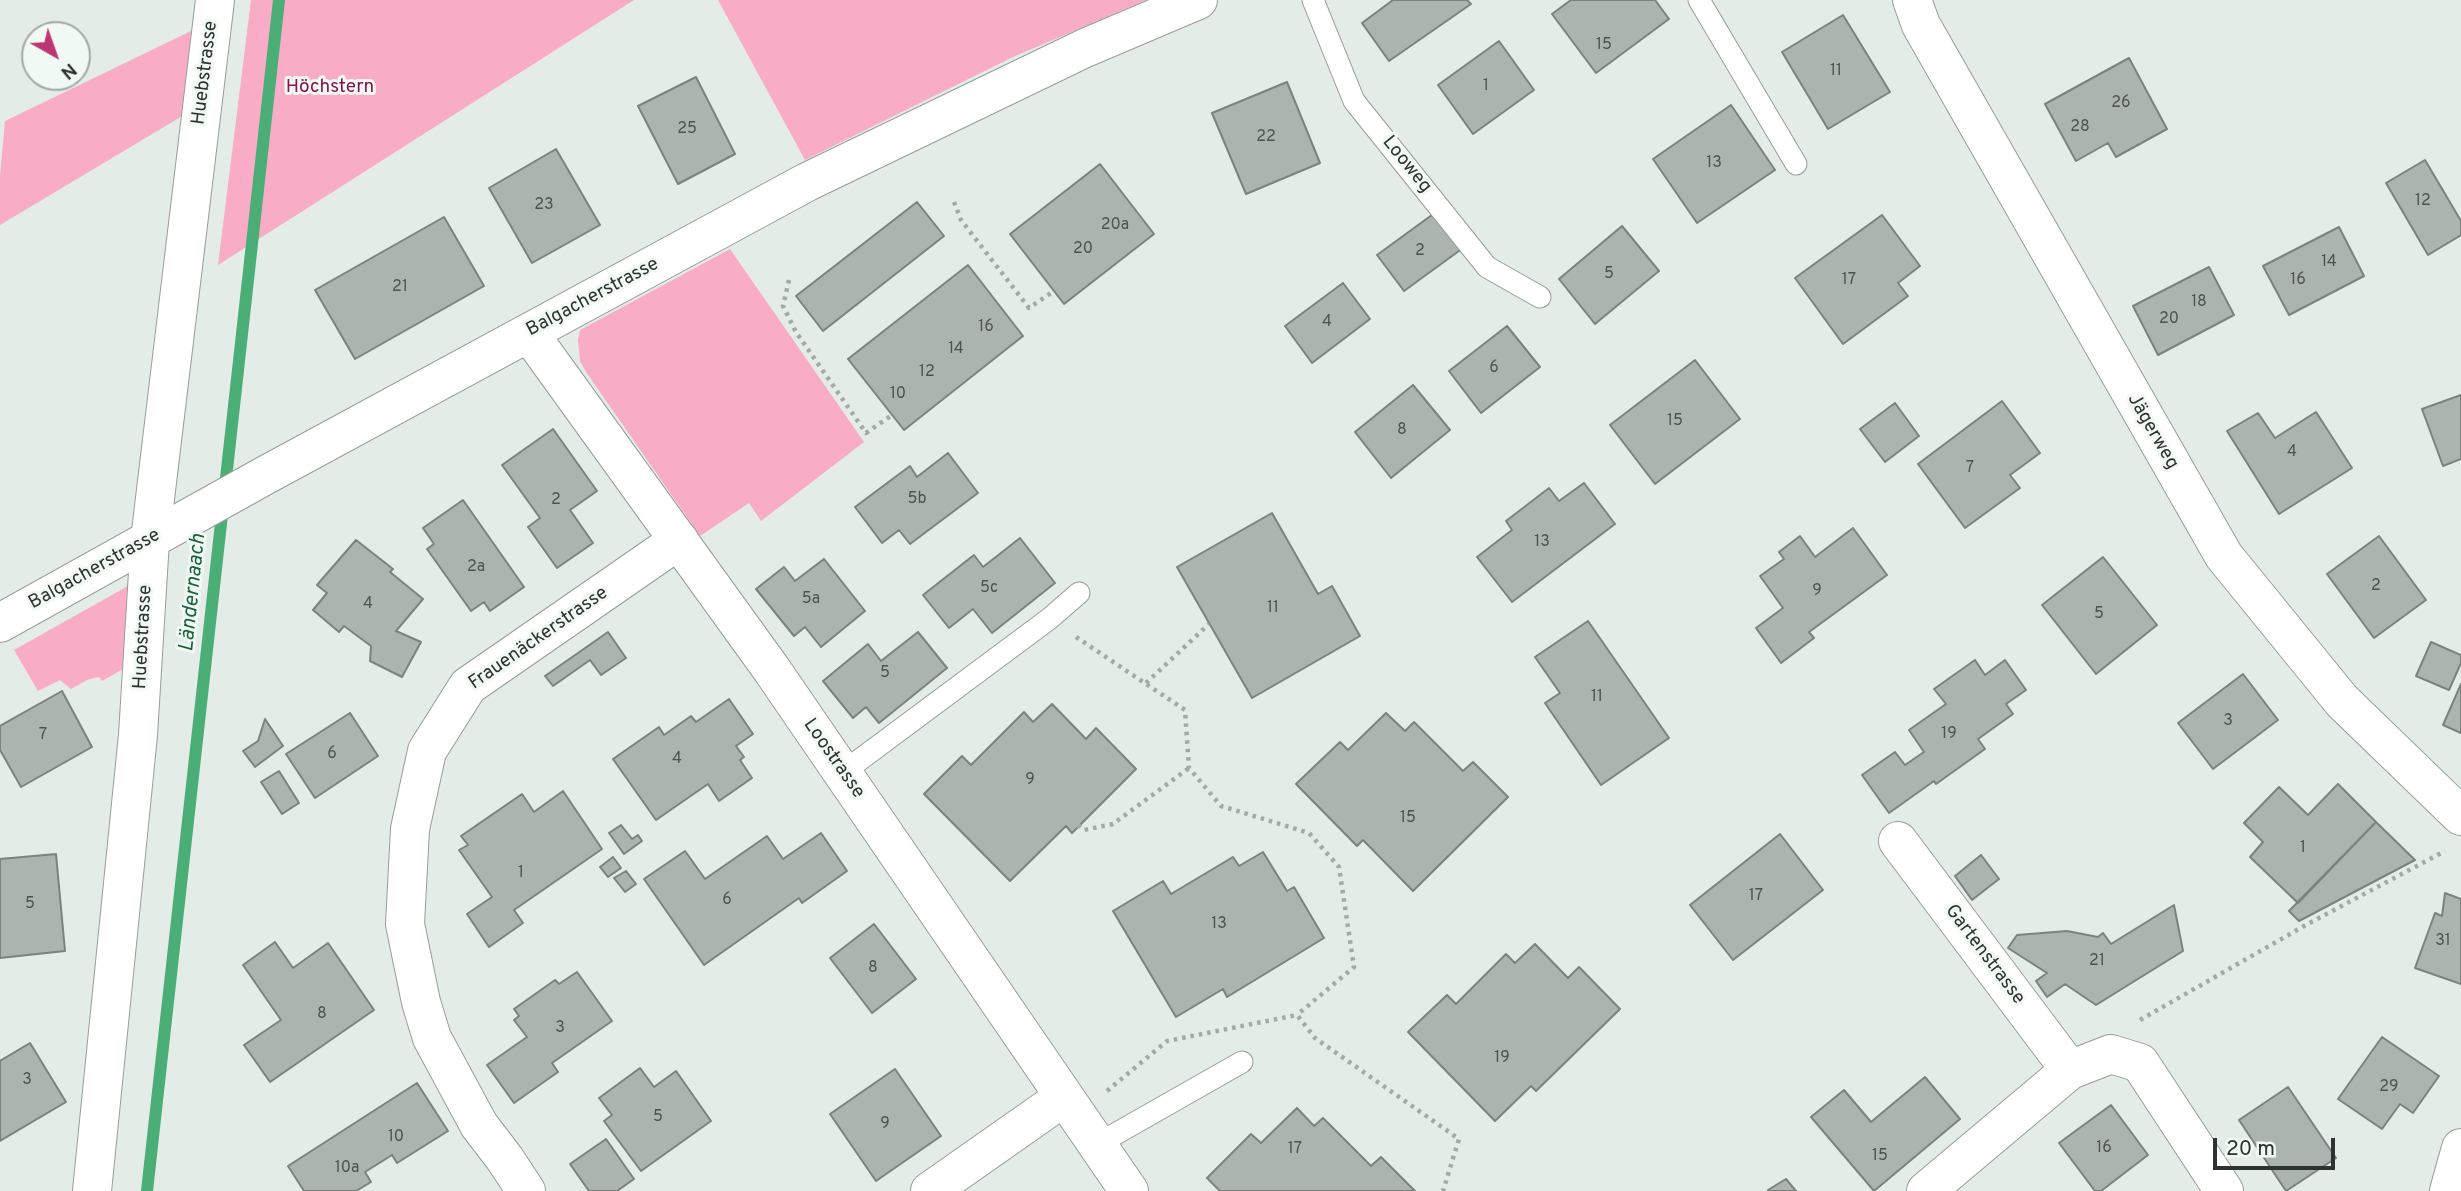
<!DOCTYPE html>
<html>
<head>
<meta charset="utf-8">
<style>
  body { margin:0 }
  #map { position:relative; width:2461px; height:1191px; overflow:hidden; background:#e3ece6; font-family:Overpass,sans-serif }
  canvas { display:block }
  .north { position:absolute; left:21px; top:21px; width:70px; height:70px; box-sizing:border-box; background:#f1f9f3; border:2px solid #a3a9a5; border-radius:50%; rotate:140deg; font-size:19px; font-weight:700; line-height:28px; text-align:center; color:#2f3230 }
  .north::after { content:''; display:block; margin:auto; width:24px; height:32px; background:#bd3572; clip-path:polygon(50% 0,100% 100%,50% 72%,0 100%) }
  .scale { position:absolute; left:2213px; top:1138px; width:122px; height:32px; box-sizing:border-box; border:4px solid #2f3230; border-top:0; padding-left:9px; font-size:21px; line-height:24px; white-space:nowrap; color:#2f3230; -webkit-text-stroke:5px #f1f9f3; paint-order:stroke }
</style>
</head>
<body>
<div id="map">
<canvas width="2461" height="1191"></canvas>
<div class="north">N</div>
<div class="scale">20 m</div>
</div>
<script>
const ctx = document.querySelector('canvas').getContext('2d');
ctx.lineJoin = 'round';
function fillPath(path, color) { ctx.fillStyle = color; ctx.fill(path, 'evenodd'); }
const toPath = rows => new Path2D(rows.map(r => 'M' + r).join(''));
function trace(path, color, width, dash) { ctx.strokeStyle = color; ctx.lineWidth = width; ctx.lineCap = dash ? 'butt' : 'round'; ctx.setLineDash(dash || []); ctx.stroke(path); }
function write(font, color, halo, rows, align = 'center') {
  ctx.font = font + ' Overpass,sans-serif'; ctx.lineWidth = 6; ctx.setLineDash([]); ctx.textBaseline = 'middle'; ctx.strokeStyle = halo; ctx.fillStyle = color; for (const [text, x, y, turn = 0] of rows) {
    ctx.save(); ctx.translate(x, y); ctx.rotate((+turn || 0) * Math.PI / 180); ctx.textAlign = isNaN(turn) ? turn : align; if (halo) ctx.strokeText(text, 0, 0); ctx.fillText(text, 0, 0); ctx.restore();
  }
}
fillPath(toPath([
  [251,0,634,0,218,265],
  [718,0,1147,0,1013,57,805,160],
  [191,31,189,112,0,225,0,176,5,121],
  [730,249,864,442,761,521,749,503,700,536,586,372,580,361,578,340,580,330],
  [128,586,135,592,125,668,102,681,99,677,87,680,71,689,60,680,38,691,14,650]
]), '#f9acc6');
trace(toPath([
  [147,1191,279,0]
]), '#4aae76', 12);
const building = toPath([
  [1467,0,1471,4,1389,61,1362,23,1393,0,1467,0],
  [1571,0,1655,0,1669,19,1596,73,1552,14,1571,0],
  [1843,15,1890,92,1828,129,1782,52,1843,15],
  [1499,41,1534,90,1473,134,1438,85,1499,41],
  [2129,58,2167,129,2116,157,2108,143,2076,161,2045,104,2129,58],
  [696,77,735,154,678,184,638,106,696,77],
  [1287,82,1320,163,1246,194,1212,113,1287,82],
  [1731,105,1775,170,1697,223,1653,159,1731,105],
  [556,149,600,225,532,263,489,188,556,149],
  [2425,160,2461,221,2461,235,2428,255,2386,183,2425,160],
  [1100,164,1154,234,1064,304,1010,234,1100,164],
  [917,202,944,236,823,331,796,296,917,202],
  [1436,212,1463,248,1404,291,1377,255,1436,212],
  [1882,215,1920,266,1898,283,1908,296,1843,344,1795,278,1882,215],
  [444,217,484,286,355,359,315,290,444,217],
  [1622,226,1659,271,1595,324,1559,279,1622,226],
  [2339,227,2364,276,2289,315,2263,266,2339,227],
  [968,265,1023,336,904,430,848,359,968,265],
  [2209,267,2234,315,2158,355,2133,306,2209,267],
  [1343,283,1370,319,1312,363,1285,326,1343,283],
  [1507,326,1540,367,1481,413,1449,371,1507,326],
  [1695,360,1740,419,1655,484,1610,425,1695,360],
  [1413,385,1450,430,1391,478,1355,432,1413,385],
  [2461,395,2461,459,2443,466,2422,409,2461,395],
  [2002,401,2040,453,2010,475,2020,488,1965,528,1918,464,2002,401],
  [1895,403,1919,436,1885,462,1860,429,1895,403],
  [2316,412,2352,468,2279,514,2227,431,2258,413,2275,438,2316,412],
  [553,429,597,491,570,510,593,543,557,568,528,527,540,518,502,465,553,429],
  [948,453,978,493,910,544,899,530,882,543,855,507,910,466,917,477,948,453],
  [1584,483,1615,524,1512,602,1477,557,1512,530,1506,521,1549,488,1559,501,1584,483],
  [463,500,524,587,490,611,484,602,471,611,427,549,434,544,423,528,463,500],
  [1272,513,1318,594,1332,586,1360,636,1252,698,1177,567,1272,513],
  [1853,528,1887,575,1809,632,1814,638,1781,663,1756,628,1783,608,1760,576,1784,559,1779,552,1800,536,1815,557,1853,528],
  [2379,536,2426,600,2374,638,2327,574,2379,536],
  [1020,538,1055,583,992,633,973,609,949,628,923,595,974,555,983,567,1020,538],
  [356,540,393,569,390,572,423,599,396,631,421,642,402,677,370,661,371,646,344,626,339,632,313,610,327,593,317,585,356,540],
  [2103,557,2157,625,2096,674,2042,605,2103,557],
  [824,559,865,611,821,647,805,627,794,636,756,589,784,567,795,581,824,559],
  [1588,621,1669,738,1601,785,1545,703,1560,693,1535,657,1588,621],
  [608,632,626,658,601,675,590,660,553,686,545,676,608,632],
  [918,632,947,668,879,723,866,707,853,718,823,681,868,644,881,661,918,632],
  [2431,642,2461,655,2461,663,2449,690,2416,676,2431,642],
  [1975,660,1985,675,2005,660,2026,690,2006,704,2013,714,1978,739,1985,749,1936,784,1934,781,1889,813,1862,775,1895,752,1905,765,1924,752,1909,730,1946,704,1934,689,1975,660],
  [2243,674,2278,720,2213,769,2178,723,2243,674],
  [2461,684,2461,733,2443,725,2461,684],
  [62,691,92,747,21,787,0,750,0,726,62,691],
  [729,699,753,734,736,746,744,757,740,760,752,778,719,801,708,784,656,820,613,759,659,727,664,735,691,716,696,722,729,699],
  [1052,704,1086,739,1096,728,1136,769,1072,833,1066,826,1010,881,924,794,962,756,971,765,1024,712,1033,722,1052,704],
  [350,713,378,756,315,798,286,754,350,713],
  [1386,713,1405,731,1414,722,1463,771,1473,762,1508,797,1413,891,1363,840,1357,846,1296,784,1340,742,1348,750,1386,713],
  [265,719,283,746,255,767,243,751,258,741,265,719],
  [279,771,299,803,282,814,261,782,279,771],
  [2338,784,2376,822,2298,903,2250,857,2263,842,2244,823,2279,787,2308,815,2338,784],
  [563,791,602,849,514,910,523,923,489,947,467,914,492,897,459,850,468,845,461,836,522,794,534,812,563,791],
  [2376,822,2415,860,2299,921,2289,911,2376,822],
  [621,825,632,839,638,835,642,841,624,854,609,833,621,825],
  [821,833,847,871,802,903,799,898,704,965,644,879,685,851,705,879,767,836,783,859,821,833],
  [1780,834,1823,890,1733,960,1690,905,1780,834],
  [1263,852,1287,891,1294,887,1324,938,1227,997,1223,989,1176,1017,1113,911,1163,881,1171,894,1233,857,1239,866,1263,852],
  [56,854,65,951,0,958,0,859,56,854],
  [1981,855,1999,879,1972,900,1955,876,1981,855],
  [613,857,621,868,608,877,600,867,613,857],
  [626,871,636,884,625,892,614,878,626,871],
  [2445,893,2461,899,2461,984,2415,968,2435,913,2442,916,2445,893],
  [2174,905,2183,951,2096,1005,2065,984,2047,997,2036,981,2047,973,2008,948,2017,935,2067,931,2098,937,2103,933,2111,944,2174,905],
  [874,924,916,979,872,1013,830,958,874,924],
  [275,942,293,968,328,943,374,1010,270,1082,244,1045,281,1020,243,965,275,942],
  [1535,944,1568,978,1579,967,1620,1009,1536,1091,1531,1086,1495,1121,1408,1032,1447,995,1456,1004,1506,954,1515,963,1535,944],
  [577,972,612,1021,552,1063,558,1072,514,1103,487,1065,527,1037,514,1020,519,1016,514,1009,555,980,559,984,577,972],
  [2382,1037,2439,1076,2413,1113,2400,1104,2382,1129,2338,1099,2382,1037],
  [30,1043,66,1102,0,1141,0,1061,30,1043],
  [640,1068,654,1087,676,1071,711,1121,641,1171,604,1121,612,1115,599,1098,640,1068],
  [895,1069,941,1136,876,1181,830,1114,895,1069],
  [1925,1077,1960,1119,1874,1191,1811,1117,1844,1090,1871,1122,1925,1077],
  [417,1083,448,1131,397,1163,392,1155,365,1172,371,1182,356,1191,304,1191,288,1166,417,1083],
  [2288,1087,2336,1158,2286,1191,2239,1120,2288,1087],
  [2111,1105,2148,1155,2101,1191,2095,1191,2059,1143,2111,1105],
  [1297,1108,1314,1126,1323,1118,1371,1166,1381,1157,1415,1191,1220,1191,1207,1178,1251,1134,1261,1143,1297,1108],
  [606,1139,634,1179,617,1191,589,1191,570,1164,606,1139],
  [1786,1179,1796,1191,1768,1191,1768,1190,1786,1179]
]);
fillPath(building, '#acb4ae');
trace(building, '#7c837e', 2);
const lane = toPath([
  [1313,0,1354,101,1487,267,1540,297],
  [1699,0,1796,164],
  [842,773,1049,619,1079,593],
  [1096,1145,1242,1062]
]);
const street = toPath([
  [1912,0,1921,25,2224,556,2342,701,2461,816],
  [529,333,772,670,1129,1191],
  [0,623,264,476,807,182,1085,48,1198,0],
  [1898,841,2070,1070],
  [92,1191,138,735,150,540,215,0],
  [526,1191,505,1159,479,1125,432,1038,421,1002,405,924,410,829,427,751,468,686,679,540],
  [930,1191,1064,1097],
  [1926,1191,2070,1070,2111,1054,2140,1063,2224,1191],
  [2449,1191,2461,1148]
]);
trace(lane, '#969e99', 23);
trace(street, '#969e99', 40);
trace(toPath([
  [954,202,961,220,1029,308,1054,291],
  [789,280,783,306,796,332,866,433,892,415],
  [1076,637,1185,710,1189,768,1221,806,1309,833,1339,867,1354,967,1297,1015],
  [1146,683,1209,624],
  [1078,825,1084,830,1113,824,1189,768],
  [2140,1020,2304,926,2445,851],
  [1107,1091,1167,1041,1297,1015,1315,1038,1459,1139,1443,1191]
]), '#a3aaa5', 4.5, [3.5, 5]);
trace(lane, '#fff', 21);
trace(street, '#fff', 38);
write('16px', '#4e5250', null, [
  ["15",1604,46],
  ["11",1836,72],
  ["1",1486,87],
  ["26",2121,104],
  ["28",2080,128],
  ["25",687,130],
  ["22",1266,138],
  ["13",1714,164],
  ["12",2423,202],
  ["23",544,206],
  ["20a",1115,226],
  ["20",1083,250],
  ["2",1420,252],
  ["14",2329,263],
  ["5",1609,275],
  ["17",1849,281],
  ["16",2298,281],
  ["21",400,288],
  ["18",2199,303],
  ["20",2169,320],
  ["4",1327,323],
  ["16",986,328],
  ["14",956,350],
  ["6",1494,369],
  ["12",927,373],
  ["10",898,395],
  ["15",1675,422],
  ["8",1402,431],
  ["4",2292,453],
  ["7",1970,469],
  ["5b",917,500],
  ["2",556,501],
  ["13",1542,543],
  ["2a",476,568],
  ["2",2376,587],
  ["5c",989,589],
  ["9",1817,592],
  ["5a",811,600],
  ["4",368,605],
  ["11",1273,609],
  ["5",2099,615],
  ["5",885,674],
  ["11",1597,698],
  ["3",2228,722],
  ["19",1949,735],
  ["7",43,736],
  ["6",332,755],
  ["4",677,760],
  ["9",1030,781],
  ["15",1408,819],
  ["1",2303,849],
  ["1",521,874],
  ["17",1756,897],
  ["6",727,901],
  ["5",30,905],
  ["13",1219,925],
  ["31",2443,942],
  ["21",2097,962],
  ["8",873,969],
  ["8",322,1015],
  ["3",560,1029],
  ["19",1502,1059],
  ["3",27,1081],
  ["29",2389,1088],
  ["5",658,1118],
  ["9",885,1125],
  ["10",396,1138],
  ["16",2104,1149],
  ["17",1295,1150],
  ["15",1880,1157],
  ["10a",347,1169]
]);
write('19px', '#2f3230', '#f1f9f3', [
  ["Huebstrasse",206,73,-83],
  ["Looweg",1406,165,51],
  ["Balgacherstrasse",593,298,-28],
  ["Jägerweg",2152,432,60],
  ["Balgacherstrasse",95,570,-29],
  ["Huebstrasse",144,637,-87],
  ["Frauenäckerstrasse",539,639,-35],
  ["Loostrasse",833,759,55],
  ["Gartenstrasse",1984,955,53]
]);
write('19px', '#87134d', '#f1f9f3', [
  ["Höchstern",330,88]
]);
write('italic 21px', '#1a623d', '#f1f9f3', [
  ["Ländernaach",194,593,-84]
]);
</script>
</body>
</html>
